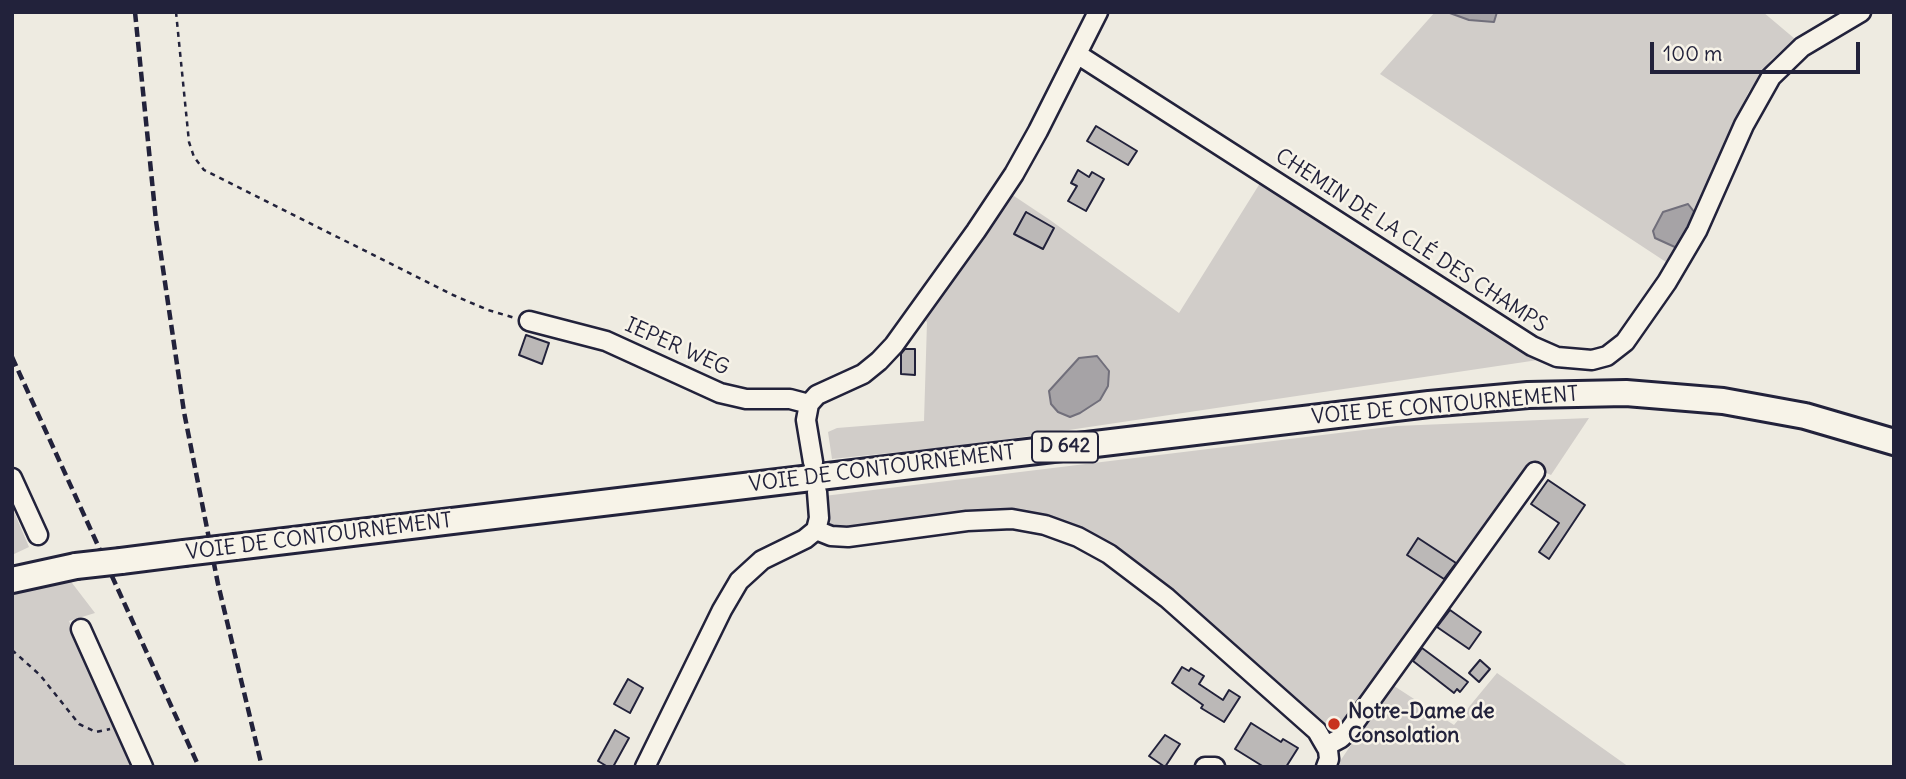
<!DOCTYPE html>
<html>
<head>
<meta charset="utf-8">
<style>
  body { margin:0 }
  #map { position:relative; width:1906px; height:779px; overflow:hidden; background:#eeebe1; font-family:Delius,sans-serif }
  canvas { display:block }
  .frame { position:absolute; inset:0; border:14px solid #22223b; pointer-events:none }
  .scale { position:absolute; left:1650px; top:42px; width:210px; height:32px; box-sizing:border-box; border:4px solid #22223b; border-top:0; padding-left:9px; font-size:21px; line-height:24px; white-space:nowrap; color:#22223b; -webkit-text-stroke:5px #f7f3e8; paint-order:stroke }
</style>
</head>
<body>
<div id="map">
<canvas width="1906" height="779"></canvas>
<div class="frame"></div>
<div class="scale">100 m</div>
</div>
<script>
const ctx = document.querySelector('canvas').getContext('2d');
ctx.lineJoin = 'round';
function fillPath(path, color) { ctx.fillStyle = color; ctx.fill(path, 'evenodd'); }
const toPath = rows => new Path2D(rows.map(r => 'M' + r).join(''));
function trace(path, color, width, dash) { ctx.strokeStyle = color; ctx.lineWidth = width; ctx.lineCap = dash ? 'butt' : 'round'; ctx.setLineDash(dash || []); ctx.stroke(path); }
function write(font, color, halo, rows, align = 'center') {
  ctx.font = font + ' Delius,sans-serif'; ctx.lineWidth = 5; ctx.setLineDash([]); ctx.textBaseline = 'middle'; ctx.strokeStyle = halo; ctx.fillStyle = color; for (const [text, x, y, turn = 0] of rows) {
    ctx.save(); ctx.translate(x, y); ctx.rotate((+turn || 0) * Math.PI / 180); ctx.textAlign = isNaN(turn) ? turn : align; if (halo) ctx.strokeText(text, 0, 0); ctx.fillText(text, 0, 0); ctx.restore();
  }
}
fillPath(toPath([
  [1435,12,1763,12,1795,39,1771,60,1748,93,1690,222,1666,262,1380,74],
  [1262,180,1538,360,975,444,832,459,828,432,837,428,924,421,927,322,921,317,1011,194,1050,220,1179,313],
  [1589,418,1551,475,1530,466,1388,682,1454,725,1497,673,1629,767,1336,767,1351,745,1207,620,1153,575,1107,542,1059,519,1021,510,847,531,837,529,830,524,827,518,824,496,1396,426],
  [12,507,29,547,12,555],
  [69,579,95,613,69,621,134,767,12,767,12,588]
]), '#d1cdc9');
const water = toPath([
  [1447,12,1497,12,1494,22,1469,20,1447,12],
  [1688,204,1695,213,1677,248,1655,238,1653,231,1663,212,1688,204],
  [1097,356,1109,371,1108,386,1100,400,1080,413,1070,417,1058,412,1051,404,1049,391,1079,358,1097,356]
]);
fillPath(water, '#a6a3a6');
trace(water, '#716f7b', 2);
const building = toPath([
  [1096,126,1137,151,1128,165,1087,141,1096,126],
  [1078,170,1089,177,1092,172,1104,179,1086,211,1068,201,1077,186,1071,183,1078,170],
  [1026,212,1054,228,1043,249,1014,234,1026,212],
  [526,335,549,343,542,364,519,355,526,335],
  [905,349,915,349,915,375,901,374,901,354,905,349],
  [1548,480,1585,505,1549,559,1539,552,1559,523,1531,504,1548,480],
  [1418,538,1456,563,1444,579,1407,555,1418,538],
  [1450,610,1481,632,1469,649,1437,627,1450,610],
  [1422,648,1468,682,1460,692,1457,689,1454,693,1413,661,1422,648],
  [1480,660,1490,669,1479,682,1469,673,1480,660],
  [1182,667,1189,671,1191,668,1204,676,1199,684,1223,700,1229,690,1240,697,1224,722,1201,708,1203,705,1172,683,1182,667],
  [628,679,643,688,630,713,614,704,628,679],
  [1251,723,1281,742,1283,739,1298,748,1286,767,1264,767,1235,749,1251,723],
  [615,730,629,738,613,767,608,767,598,761,615,730],
  [1165,735,1180,744,1165,767,1149,756,1165,735]
]);
fillPath(building, '#bbb8b7');
trace(building, '#22223b', 2);
const minor = toPath([
  [1077,54,1532,346,1557,357,1592,360,1607,356,1625,342,1667,282,1697,231,1744,125,1771,77,1802,47,1861,12],
  [529,321,606,341,720,393,746,399,790,399,809,404],
  [813,462,806,420,809,404,817,395,863,374,879,361,894,345,976,231,1014,174,1038,131,1098,12],
  [12,478,38,535],
  [816,530,831,536,848,537,967,521,1012,519,1045,525,1078,537,1109,554,1167,598,1317,731,1328,750,1329,759,1326,767],
  [81,629,143,767],
  [1326,746,1341,738,1350,729,1535,472],
  [645,767,722,610,739,581,762,560,805,539,816,530,819,518,817,492],
  [1205,767,1215,767]
]);
const highway = toPath([
  [235,547,1429,404,1528,395,1626,393,1723,401,1805,416,1894,442],
  [121,561,184,553],
  [12,580,76,566]
]);
trace(minor, '#22223b', 23);
trace(highway, '#22223b', 30);
trace(toPath([
  [176,12,189,142,194,157,204,170,453,295,488,310,515,318],
  [12,650,40,675,79,724,96,732,110,729]
]), '#22223b', 2.5, [5, 5]);
trace(minor, '#f7f3e8', 18);
trace(highway, '#f7f3e8', 24);
trace(toPath([
  [135,12,156,221,184,412,218,584,262,767],
  [12,357,199,767]
]), '#22223b', 4.5, [10, 5]);
const highwayBridge = toPath([
  [184,553,235,547],
  [76,566,121,561]
]);
trace(highwayBridge, '#22223b', 30, []);
trace(highwayBridge, '#f7f3e8', 24);
for (const [x, y, r, color] of [
  [1334,724,7,"#c8321e"]
]) { const dot = new Path2D(); dot.arc(x, y, r, 0, 2 * Math.PI); ctx.fillStyle = color; ctx.fill(dot); trace(dot, '#f7f3e8', 2.5); }
for (const [x, y, w] of [
  [1065,447,66]
]) { const box = new Path2D(); box.roundRect(x - w / 2, y - 15.5, w, 31, 5); ctx.fillStyle = '#f7f3e8'; ctx.fill(box); trace(box, '#22223b', 2); }
write('bold 19px', '#22223b', null, [
  ["D 642",1065,447]
]);
write('21px', '#22223b', '#f7f3e8', [
  ["CHEMIN DE LA CLÉ DES CHAMPS",1411,241,33],
  ["IEPER WEG",677,347,24],
  ["VOIE DE CONTOURNEMENT",1445,406,-5],
  ["VOIE DE CONTOURNEMENT",882,469,-7],
  ["VOIE DE CONTOURNEMENT",319,537,-7]
]);
write('bold 21px', '#22223b', '#f7f3e8', [
  ["Notre-Dame de",1348,712],
  ["Consolation",1348,736]
], 'left');
</script>
</body>
</html>
